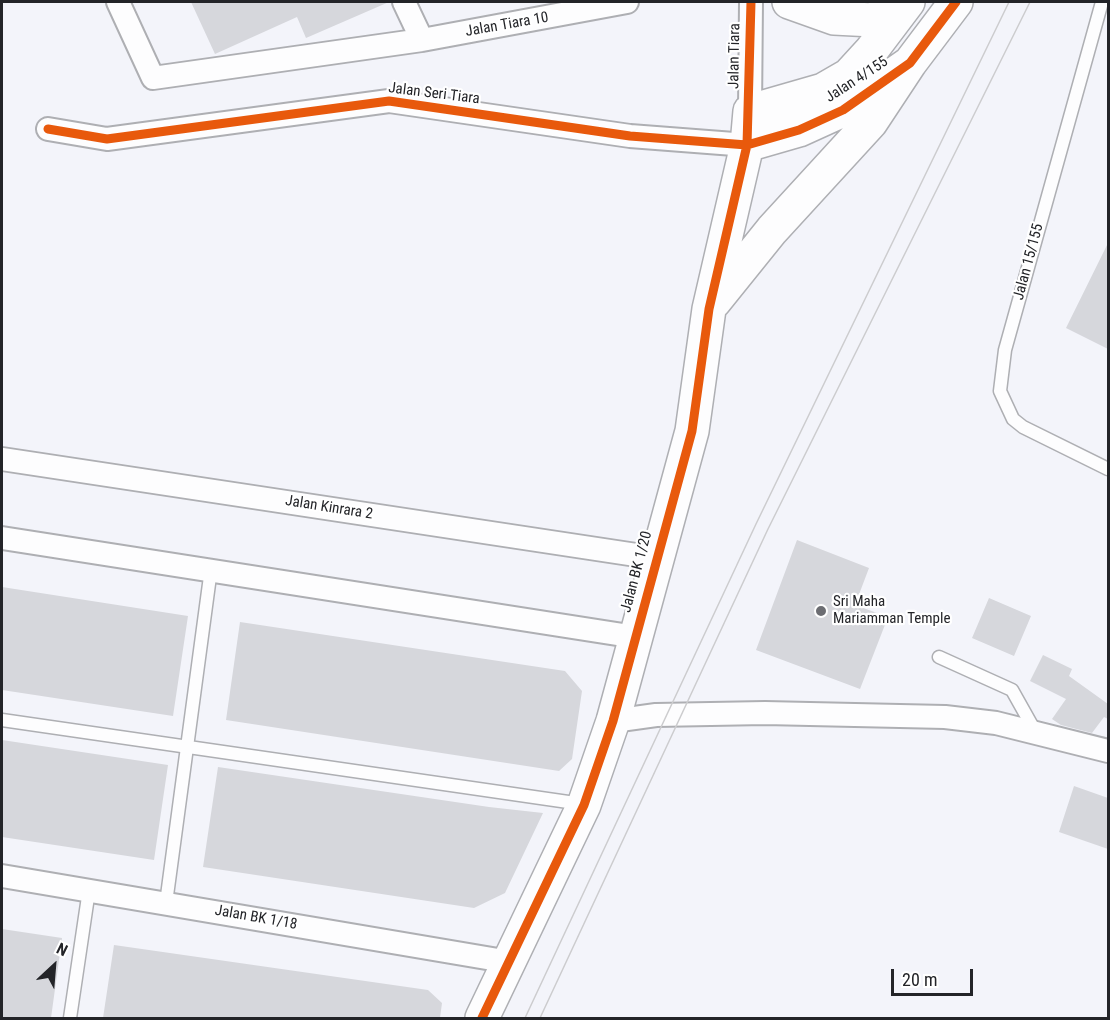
<!DOCTYPE html>
<html>
<head>
<meta charset="utf-8">
<style>
  body { margin:0 }
  #map { position:relative; width:1110px; height:1020px; overflow:hidden; background:#f3f4fa; font-family:"Roboto Condensed",sans-serif }
  canvas { display:block }
  .frame { position:absolute; inset:0; border:3px solid #232428; pointer-events:none }
  .north { position:absolute; left:24px; top:936px; width:60px; height:60px; -webkit-text-stroke:4px #fff; paint-order:stroke; rotate:26deg; font-size:16px; font-weight:700; line-height:24px; text-align:center; color:#232428 }
  .north::after { content:''; display:block; margin:auto; width:21px; height:27px; background:#232428; clip-path:polygon(50% 0,100% 100%,50% 72%,0 100%) }
  .scale { position:absolute; left:891px; top:969px; width:82px; height:27px; box-sizing:border-box; border:3px solid #232428; border-top:0; padding-left:8px; font-size:18px; line-height:21px; white-space:nowrap; color:#232428; -webkit-text-stroke:4px #fff; paint-order:stroke }
</style>
</head>
<body>
<div id="map">
<canvas width="1110" height="1020"></canvas>
<div class="frame"></div>
<div class="north">N</div>
<div class="scale">20 m</div>
</div>
<script>
const ctx = document.querySelector('canvas').getContext('2d');
ctx.lineJoin = 'round';
function fillPath(path, color) { ctx.fillStyle = color; ctx.fill(path, 'evenodd'); }
const toPath = rows => new Path2D(rows.map(r => 'M' + r).join(''));
function trace(path, color, width, dash) { ctx.strokeStyle = color; ctx.lineWidth = width; ctx.lineCap = dash ? 'butt' : 'round'; ctx.setLineDash(dash || []); ctx.stroke(path); }
function write(font, color, halo, rows, align = 'center') {
  ctx.font = font + ' "Roboto Condensed",sans-serif'; ctx.lineWidth = 4.5; ctx.setLineDash([]); ctx.textBaseline = 'middle'; ctx.strokeStyle = halo; ctx.fillStyle = color; for (const [text, x, y, turn = 0] of rows) {
    ctx.save(); ctx.translate(x, y); ctx.rotate((+turn || 0) * Math.PI / 180); ctx.textAlign = isNaN(turn) ? turn : align; if (halo) ctx.strokeText(text, 0, 0); ctx.fillText(text, 0, 0); ctx.restore();
  }
}
fillPath(toPath([
  [191,2,389,2,306,38,297,17,215,54],
  [1108,243,1108,349,1066,328],
  [797,540,869,568,855,605,888,617,860,689,756,650],
  [2,587,188,616,173,716,2,690],
  [989,598,1031,616,1014,656,972,638],
  [240,622,565,671,582,691,572,759,559,771,226,720],
  [1043,655,1072,669,1069,676,1108,704,1108,719,1104,717,1092,733,1061,725,1052,719,1066,699,1030,681],
  [2,740,168,765,154,860,2,837],
  [218,767,489,807,543,813,505,893,474,908,203,867],
  [1074,786,1108,798,1108,849,1059,832],
  [2,929,62,938,51,1018,2,1018],
  [114,945,428,990,442,1003,440,1018,103,1018]
]), '#d6d7dc');
const lane = toPath([
  [1102,2,1005,350,1000,391,1013,419,1023,427,1108,469],
  [939,657,1012,690,1035,731],
  [2,720,582,804],
  [166,903,211,569],
  [70,1018,89,890]
]);
const street = toPath([
  [118,2,153,78,422,40,627,2],
  [404,2,422,40],
  [750,111,751,2],
  [48,129,107,139,389,101,630,136,747,145],
  [2,459,656,558],
  [2,538,636,637],
  [613,721,656,715,765,713,945,717,996,723,1108,751],
  [2,876,510,962]
]);
const secondary = toPath([
  [789,2,834,18,873,20,900,2],
  [747,145,799,130,843,110,910,63,956,2],
  [714,302,772,230,871,122,910,63],
  [482,1018,584,805,613,721,692,431,709,309,747,145,750,111,823,90,849,75,871,51,908,2]
]);
trace(lane, '#aeafb3', 15);
trace(street, '#aeafb3', 26);
trace(secondary, '#aeafb3', 36);
trace(lane, '#fdfdfe', 12);
trace(street, '#fdfdfe', 22);
trace(secondary, '#fdfdfe', 33);
trace(toPath([
  [525,1018,756,524,1009,2],
  [540,1018,768,529,1030,2]
]), '#ccccce', 1.5);
trace(toPath([
  [48,129,107,139,389,101,630,136,747,145,799,130,843,110,910,63,956,2],
  [482,1018,584,805,613,721,692,431,709,309,747,145,751,2]
]), '#e8590c', 9);
for (const [x, y, r, color] of [
  [821,611,6,"#6c6d72"]
]) { const dot = new Path2D(); dot.arc(x, y, r, 0, 2 * Math.PI); ctx.fillStyle = color; ctx.fill(dot); trace(dot, '#fff', 2); }
write('15px', '#232428', '#fff', [
  ["Jalan Tiara 10",507,25,-10],
  ["Jalan Tiara",735,56,-89],
  ["Jalan 4/155",857,80,-33],
  ["Jalan Seri Tiara",434,94,7],
  ["Jalan 15/155",1029,262,-75],
  ["Jalan Kinrara 2",329,508,9],
  ["Jalan BK 1/20",637,572,-75],
  ["Jalan BK 1/18",256,918,10]
]);
write('15px', '#232428', '#fff', [
  ["Sri Maha",833,602],
  ["Mariamman Temple",833,619]
], 'left');
</script>
</body>
</html>
